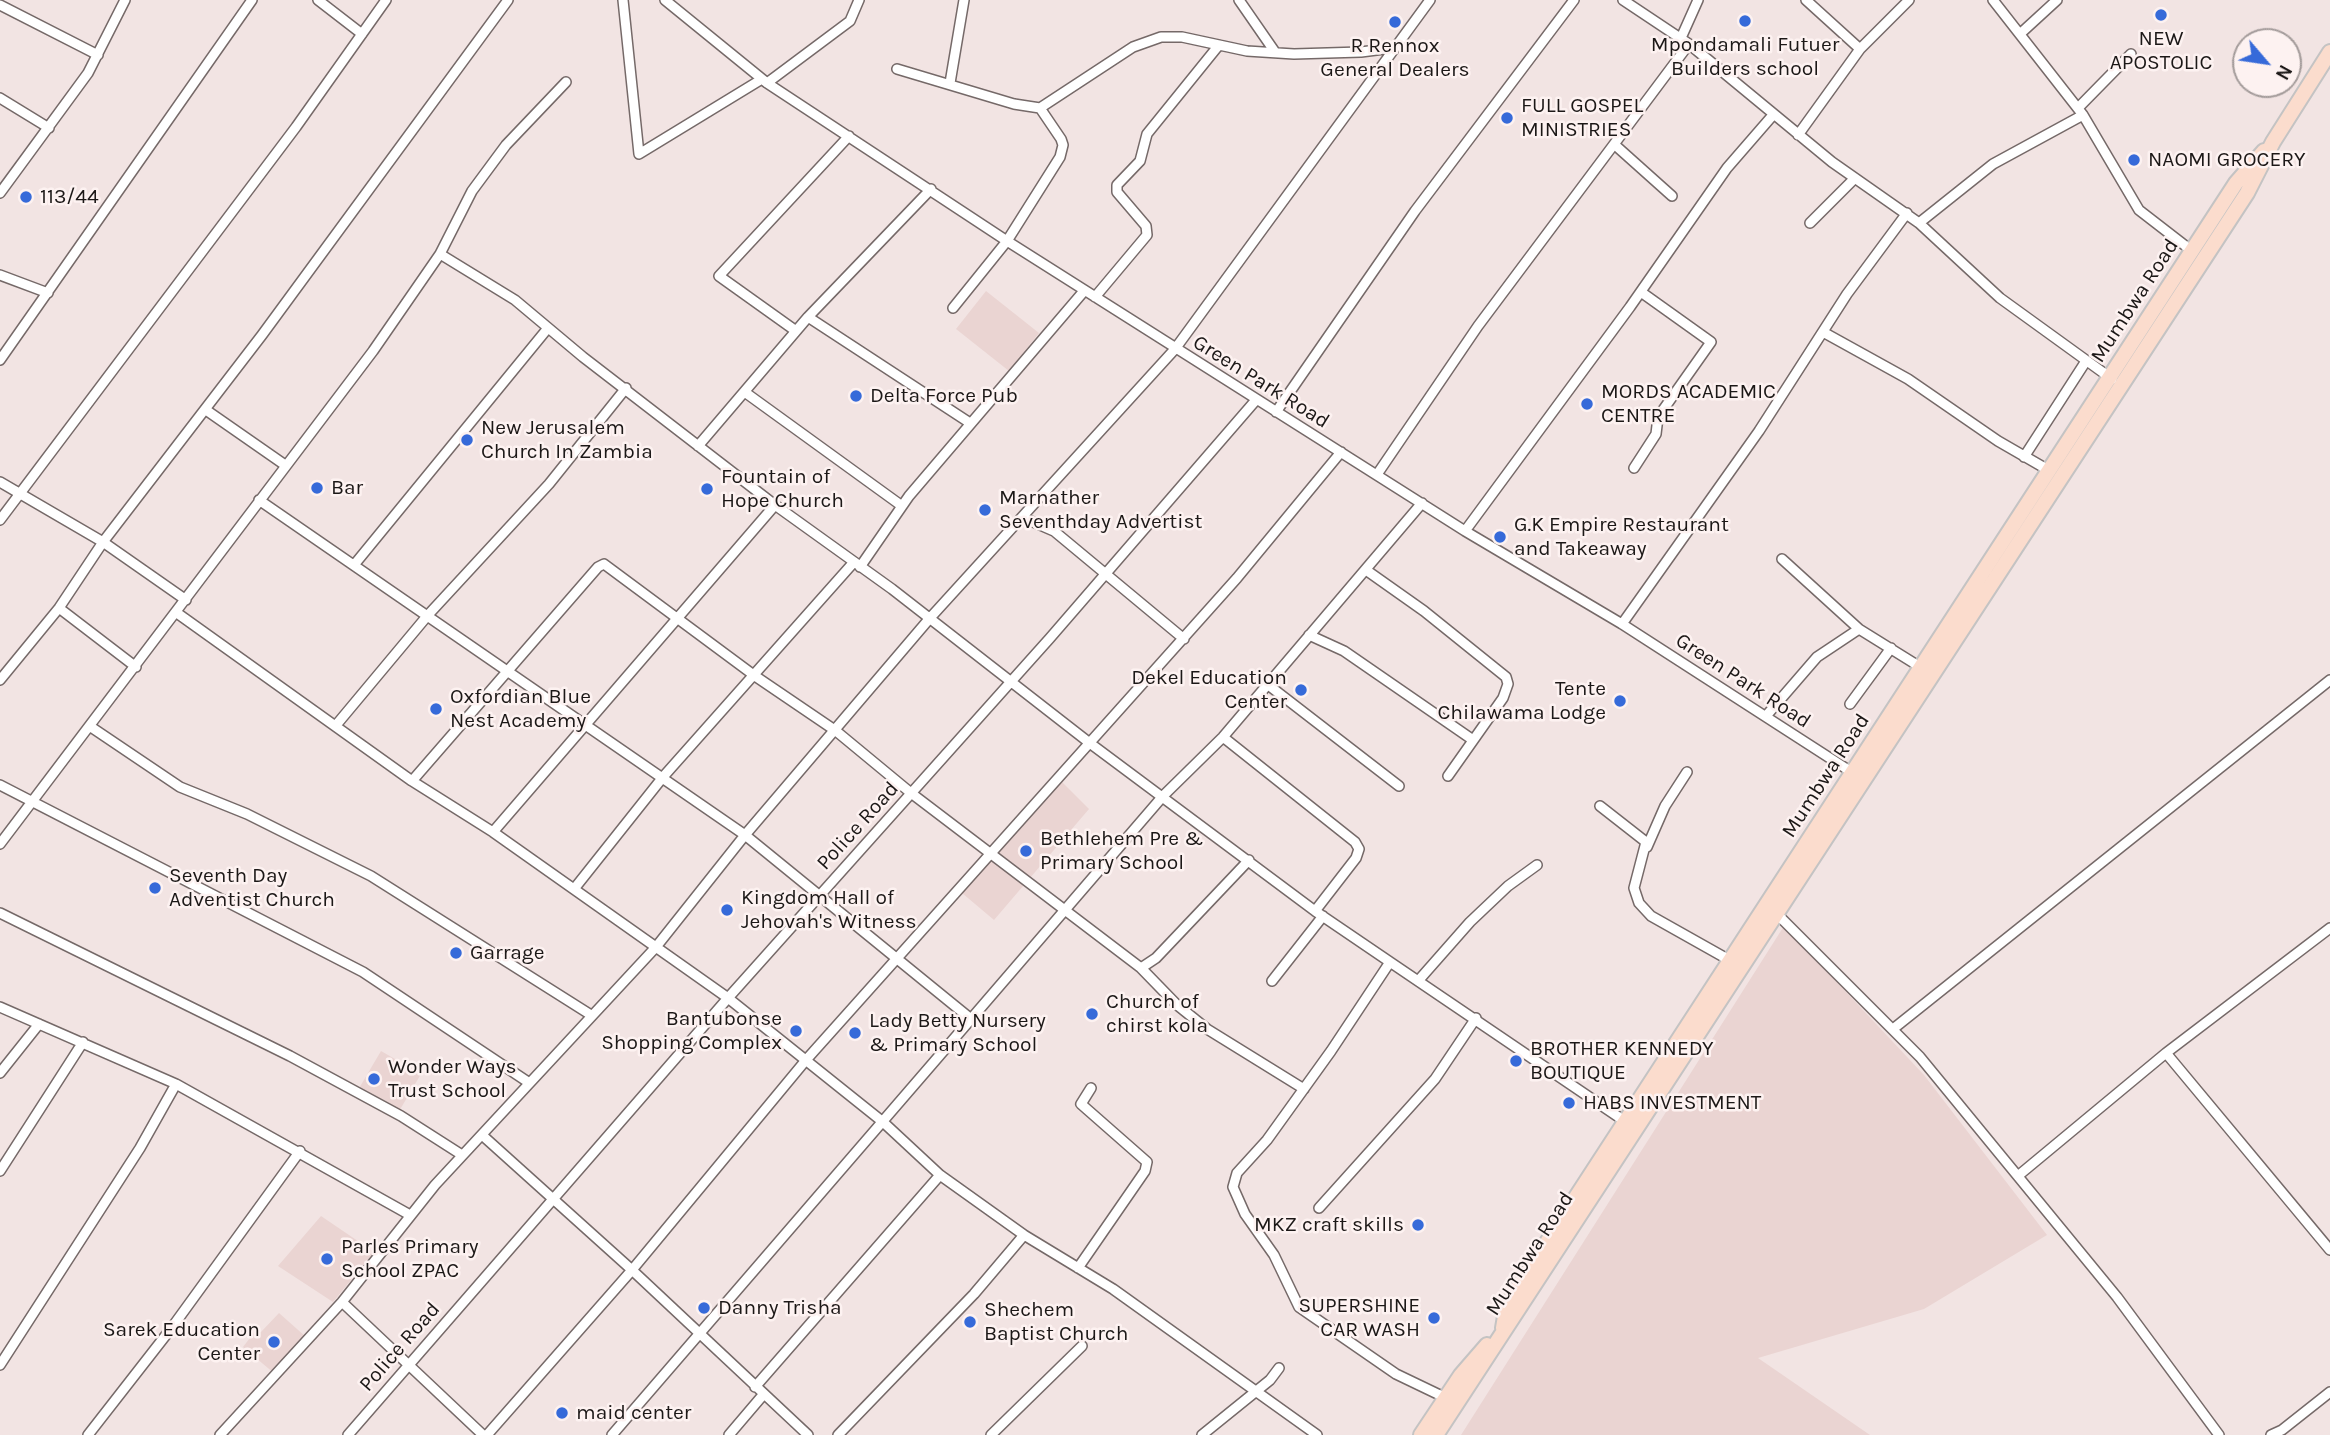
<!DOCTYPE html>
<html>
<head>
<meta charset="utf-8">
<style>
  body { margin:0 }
  #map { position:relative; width:2330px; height:1435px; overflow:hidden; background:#f2e4e3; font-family:Karla,sans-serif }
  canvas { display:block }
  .north { position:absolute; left:2232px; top:28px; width:70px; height:70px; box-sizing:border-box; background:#fdf2f1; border:2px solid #a39b9a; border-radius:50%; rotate:119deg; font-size:19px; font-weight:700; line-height:28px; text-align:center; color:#1c1817 }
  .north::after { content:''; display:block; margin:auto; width:24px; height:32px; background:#366ad9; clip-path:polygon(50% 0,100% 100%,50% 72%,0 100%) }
</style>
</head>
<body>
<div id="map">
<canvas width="2330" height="1435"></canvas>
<div class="north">N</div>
</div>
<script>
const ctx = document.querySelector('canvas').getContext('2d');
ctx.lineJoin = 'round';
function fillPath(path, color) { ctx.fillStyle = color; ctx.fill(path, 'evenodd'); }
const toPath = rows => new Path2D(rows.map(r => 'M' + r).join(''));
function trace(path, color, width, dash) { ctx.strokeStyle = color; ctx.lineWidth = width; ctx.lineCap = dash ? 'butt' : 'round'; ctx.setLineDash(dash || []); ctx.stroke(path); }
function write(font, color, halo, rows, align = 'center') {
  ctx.font = font + ' Karla,sans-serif'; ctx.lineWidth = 5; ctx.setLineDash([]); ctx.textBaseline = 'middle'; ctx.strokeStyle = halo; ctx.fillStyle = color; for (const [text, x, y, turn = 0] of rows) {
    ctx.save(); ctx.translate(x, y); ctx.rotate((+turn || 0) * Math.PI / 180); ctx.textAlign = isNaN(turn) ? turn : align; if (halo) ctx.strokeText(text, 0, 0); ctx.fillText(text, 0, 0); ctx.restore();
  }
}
fillPath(toPath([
  [986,291,1039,333,1009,371,956,329],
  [1061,781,1089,809,994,920,962,893],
  [1784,926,1924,1075,2047,1235,1924,1309,1758,1358,1870,1435,1461,1435],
  [381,1051,421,1074,398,1113,358,1090],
  [321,1216,374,1252,333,1302,278,1266],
  [279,1313,306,1337,275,1374,243,1347,256,1330,261,1332]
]), '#ead4d2');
const street = toPath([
  [318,0,362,34],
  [623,0,639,154,762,79],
  [665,0,767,83,1007,241,1465,531,1622,624,1853,773],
  [1239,0,1275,52],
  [1806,0,1860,49],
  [1993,0,2083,115,2139,210,2192,251],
  [0,5,98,55],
  [2021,33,2057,0],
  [1681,38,1698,0],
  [1689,44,1832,162,1919,223,2000,298,2112,379],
  [897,69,1014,104,1040,108,1133,47,1161,37,1182,37,1247,51,1294,54,1361,52,1392,48],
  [767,83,850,21,859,0],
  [950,83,964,0],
  [0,98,49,128],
  [2078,108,2131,54],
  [1798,135,1860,49,1909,0],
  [1615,145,1672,196],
  [0,193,88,73,125,0],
  [1810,223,1855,178],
  [1919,223,1993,164,2083,115],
  [440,254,472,191,506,145,566,82],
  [0,275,48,293],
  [1095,297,1147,235,1146,226,1117,192,1117,185,1140,161,1147,134,1219,45],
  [953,308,1007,241,1060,157,1063,145,1061,139,1040,108],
  [808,317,970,423],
  [796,331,719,276,849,136],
  [1823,332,1908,379,1998,441,2050,471],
  [0,360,252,0],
  [746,393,902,506],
  [206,410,285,465],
  [1276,412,1415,211,1574,0],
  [698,446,808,317,931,189],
  [2024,457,2086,361],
  [1634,468,1656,434,1658,417,1711,342,1641,292],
  [1378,473,1478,326,1689,44,1623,0],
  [0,482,103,542,186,600],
  [259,500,745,835,971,1019,612,1435],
  [1024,518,1054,531,1184,639],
  [0,520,296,127,386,0],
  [1465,531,1630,307,1727,168,1773,115],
  [1782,559,1859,629,1925,670],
  [354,565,548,328],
  [860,567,909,496,1084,291],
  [1366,570,1424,611,1506,677,1508,684,1503,698,1448,776],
  [59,608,136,667],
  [177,613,412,781,493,832,728,998,883,1122,940,1175,1024,1235,1113,1289,1317,1435],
  [1622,624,1759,431,1847,294,1907,213],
  [1309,635,1344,651,1473,740],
  [0,680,59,608,103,542,262,335,508,0],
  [1267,684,1399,786],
  [1850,704,1891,648],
  [1766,716,1817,657,1859,629],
  [337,724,428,615,549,484,626,388],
  [91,727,180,787,247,814,371,876,591,1015],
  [1223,737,1355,842,1359,849,1356,858,1315,911],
  [412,781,598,567,604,564,755,676,836,731,911,793,1141,968,1156,958,1249,860],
  [0,785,363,972,528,1082],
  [1600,806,1646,842,1634,888,1639,903,1651,916,1731,961],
  [493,832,775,505],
  [0,844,373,351,440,254,515,300,583,357,775,505,892,589,1091,744,1315,911,1390,962,1331,1051,1267,1140,1237,1173,1233,1187,1245,1214,1274,1255,1299,1307,1396,1374,1446,1398],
  [1647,847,1665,806,1687,772],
  [574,889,663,777,854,562],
  [1774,911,1920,1057,2117,1297,2219,1435],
  [0,913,290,1056,401,1116,462,1155],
  [1390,962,1626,1122],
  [1141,968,1176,1004,1207,1029,1304,1089],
  [1272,981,1323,916],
  [1418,981,1470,922,1508,886,1537,865],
  [0,1007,176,1084,410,1215],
  [971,1019,1163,796,1223,737,1422,503],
  [1893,1029,2330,680],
  [2166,1053,2330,1250],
  [0,1073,39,1024],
  [482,1135,632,1270,808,1435],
  [0,1171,83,1042],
  [2019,1175,2166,1053,2330,928],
  [1319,1208,1435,1079,1476,1018],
  [1078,1268,1145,1171,1147,1162,1081,1104,1091,1088],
  [342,1302,483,1435],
  [0,1365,140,1148,176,1084],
  [755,1387,940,1175],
  [88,1435,173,1326,300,1151],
  [220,1435,342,1302,435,1185,656,947,745,835,930,618,1175,349,1430,0],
  [348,1435,728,998,1050,638,1256,400],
  [487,1435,632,1270,806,1060,1237,578,1341,452],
  [729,1435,763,1395],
  [838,1435,974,1294,1024,1235],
  [991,1435,1082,1346],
  [1202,1435,1270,1380,1279,1368],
  [2271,1435,2282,1430,2330,1392]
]);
const primary = toPath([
  [1503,1328,1507,1305,1567,1211,2236,183,2264,151],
  [1421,1435,1461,1375,1487,1345],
  [1436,1435,2247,193,2273,142,2330,52]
]);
trace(street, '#756968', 12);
trace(primary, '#c4c3c3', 18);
trace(street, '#fff', 9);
trace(primary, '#fbdccd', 14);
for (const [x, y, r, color] of [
  [2161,15,7,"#366ad9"],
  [1745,21,7,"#366ad9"],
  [1395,22,7,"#366ad9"],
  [1507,118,7,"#366ad9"],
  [2134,160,7,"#366ad9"],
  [26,197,7,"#366ad9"],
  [856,396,7,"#366ad9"],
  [1587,404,7,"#366ad9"],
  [467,440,7,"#366ad9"],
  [317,488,7,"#366ad9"],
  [707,489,7,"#366ad9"],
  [985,510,7,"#366ad9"],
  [1500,537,7,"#366ad9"],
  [1301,690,7,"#366ad9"],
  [1620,701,7,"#366ad9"],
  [436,709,7,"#366ad9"],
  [1026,851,7,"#366ad9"],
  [155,888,7,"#366ad9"],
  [727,910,7,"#366ad9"],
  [456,953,7,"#366ad9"],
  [1092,1014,7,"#366ad9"],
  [796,1031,7,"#366ad9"],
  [855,1033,7,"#366ad9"],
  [1516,1061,7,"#366ad9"],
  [374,1079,7,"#366ad9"],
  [1569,1103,7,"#366ad9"],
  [1418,1225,7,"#366ad9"],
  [327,1259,7,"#366ad9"],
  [704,1308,7,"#366ad9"],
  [1434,1318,7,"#366ad9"],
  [970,1322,7,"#366ad9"],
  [274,1342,7,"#366ad9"],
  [562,1413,7,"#366ad9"]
]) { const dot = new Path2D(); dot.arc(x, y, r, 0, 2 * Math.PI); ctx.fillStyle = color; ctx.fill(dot); trace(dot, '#fdf2f1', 2.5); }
write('21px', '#1c1817', '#fdf2f1', [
  ["NEW",2161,39,"center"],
  ["APOSTOLIC",2161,63,"center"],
  ["Mpondamali Futuer",1745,45,"center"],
  ["Builders school",1745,69,"center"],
  ["R Rennox",1395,46,"center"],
  ["General Dealers",1395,70,"center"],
  ["FULL GOSPEL",1521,106],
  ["MINISTRIES",1521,130],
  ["NAOMI GROCERY",2148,160],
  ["113/44",40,197],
  ["MORDS ACADEMIC",1601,392],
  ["CENTRE",1601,416],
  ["Delta Force Pub",870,396],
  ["New Jerusalem",481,428],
  ["Church In Zambia",481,452],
  ["Fountain of",721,477],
  ["Hope Church",721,501],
  ["Bar",331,488],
  ["Marnather",999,498],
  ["Seventhday Advertist",999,522],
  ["G.K Empire Restaurant",1514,525],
  ["and Takeaway",1514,549],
  ["Dekel Education",1287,678,"right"],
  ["Center",1287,702,"right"],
  ["Tente",1606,689,"right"],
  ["Chilawama Lodge",1606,713,"right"],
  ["Oxfordian Blue",450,697],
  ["Nest Academy",450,721],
  ["Bethlehem Pre &",1040,839],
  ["Primary School",1040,863],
  ["Seventh Day",169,876],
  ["Adventist Church",169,900],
  ["Kingdom Hall of",741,898],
  ["Jehovah's Witness",741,922],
  ["Garrage",470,953],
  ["Church of",1106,1002],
  ["chirst kola",1106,1026],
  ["Bantubonse",782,1019,"right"],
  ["Shopping Complex",782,1043,"right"],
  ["Lady Betty Nursery",869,1021],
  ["& Primary School",869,1045],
  ["BROTHER KENNEDY",1530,1049],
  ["BOUTIQUE",1530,1073],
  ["Wonder Ways",388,1067],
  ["Trust School",388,1091],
  ["HABS INVESTMENT",1583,1103],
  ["MKZ craft skills",1404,1225,"right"],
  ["Parles Primary",341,1247],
  ["School ZPAC",341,1271],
  ["SUPERSHINE",1420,1306,"right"],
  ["CAR WASH",1420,1330,"right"],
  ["Danny Trisha",718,1308],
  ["Shechem",984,1310],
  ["Baptist Church",984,1334],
  ["Sarek Education",260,1330,"right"],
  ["Center",260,1354,"right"],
  ["maid center",576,1413]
], 'left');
write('21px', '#1c1817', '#fdf2f1', [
  ["Mumbwa Road",2135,301,-57],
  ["Green Park Road",1261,382,32],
  ["Green Park Road",1743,681,33],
  ["Mumbwa Road",1826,776,-57],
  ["Police Road",858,826,-48],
  ["Mumbwa Road",1530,1254,-57],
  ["Police Road",400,1347,-49]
]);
</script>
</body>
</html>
